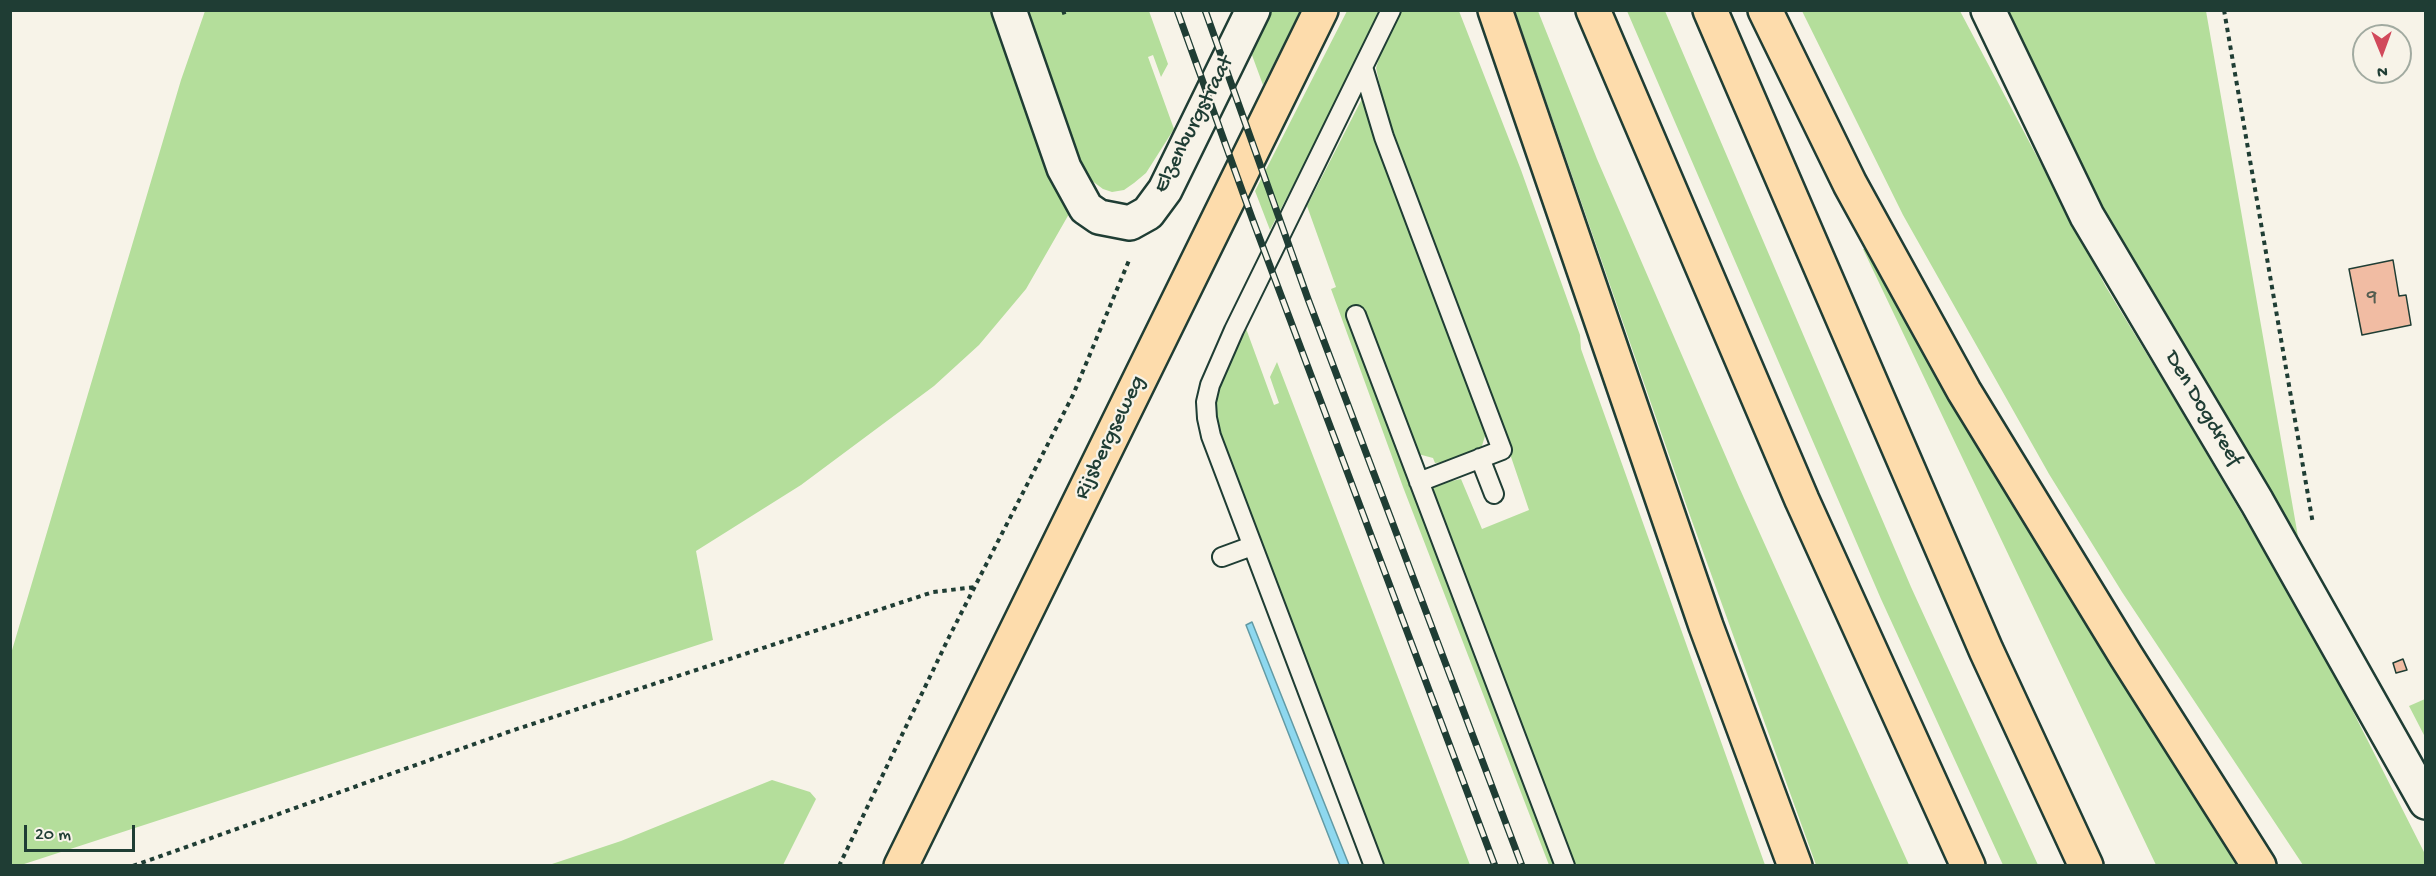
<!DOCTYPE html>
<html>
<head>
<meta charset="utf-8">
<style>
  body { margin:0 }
  #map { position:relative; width:2436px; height:876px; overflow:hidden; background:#f7f3e8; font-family:"Gochi Hand",sans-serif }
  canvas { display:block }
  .frame { position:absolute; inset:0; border:12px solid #1f3d34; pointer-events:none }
  .north { position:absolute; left:2352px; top:24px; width:60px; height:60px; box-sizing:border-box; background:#f7f3e8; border:2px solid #a1aaa0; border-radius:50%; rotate:179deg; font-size:16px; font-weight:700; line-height:24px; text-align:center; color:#1f3d34 }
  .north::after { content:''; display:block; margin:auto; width:21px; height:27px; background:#d1495b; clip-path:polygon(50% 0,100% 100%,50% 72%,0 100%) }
  .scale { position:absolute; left:24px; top:825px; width:111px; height:27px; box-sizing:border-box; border:3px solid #1f3d34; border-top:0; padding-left:8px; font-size:18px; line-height:21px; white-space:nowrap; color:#1f3d34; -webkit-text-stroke:4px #f7f3e8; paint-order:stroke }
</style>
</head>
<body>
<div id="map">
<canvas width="2436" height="876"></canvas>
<div class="frame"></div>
<div class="north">N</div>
<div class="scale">20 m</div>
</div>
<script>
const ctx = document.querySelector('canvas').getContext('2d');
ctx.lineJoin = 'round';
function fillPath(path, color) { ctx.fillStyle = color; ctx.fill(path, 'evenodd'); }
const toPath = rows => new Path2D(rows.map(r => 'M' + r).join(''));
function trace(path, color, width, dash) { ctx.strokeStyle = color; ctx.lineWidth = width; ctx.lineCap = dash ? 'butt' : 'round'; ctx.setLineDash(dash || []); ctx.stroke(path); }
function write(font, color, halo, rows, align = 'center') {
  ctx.font = font + ' "Gochi Hand",sans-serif'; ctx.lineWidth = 4.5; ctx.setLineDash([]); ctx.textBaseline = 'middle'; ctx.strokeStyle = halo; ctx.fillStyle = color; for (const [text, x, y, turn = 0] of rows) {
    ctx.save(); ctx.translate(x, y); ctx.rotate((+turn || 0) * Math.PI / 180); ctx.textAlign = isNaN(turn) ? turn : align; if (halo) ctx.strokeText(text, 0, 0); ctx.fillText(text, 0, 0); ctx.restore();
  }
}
fillPath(toPath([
  [205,11,996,11,1069,214,1026,289,979,345,934,386,801,485,696,551,713,640,18,866,10,865,10,657,181,80],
  [1019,11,1149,11,1168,64,1161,77,1153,55,1148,57,1174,129,1146,173,1134,183,1124,190,1112,192,1103,189,1080,172],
  [1268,11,1300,11,1263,85,1249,47],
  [1347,11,1383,11,1270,230,1255,191],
  [1399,11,1459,11,1521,170,1580,335,1581,349,1765,865,1575,865,1429,493,1438,484,1461,479,1482,529,1529,510,1507,445,1391,136,1376,68,1383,46],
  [1515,11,1538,11,1597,159,1739,487,1909,865,1816,865,1688,510],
  [1627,11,1665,11,1911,587,2038,865,2003,865,1881,599],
  [1802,11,1960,11,2106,287,2179,407,2324,654,2425,854,2425,865,2303,865,2122,592,2049,474,1903,215],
  [1998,11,2206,11,2300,548,2090,185],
  [1366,91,1484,424,1485,436,1481,449,1444,462,1435,463,1433,458,1418,454,1556,865,1549,865,1403,487,1331,289,1336,287,1307,206],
  [1869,247,2243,865,2156,865,1863,249],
  [1244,323,1274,405,1279,403,1270,377,1277,362,1470,865,1382,865,1214,417,1219,385],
  [2425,699,2425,737,2409,706],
  [772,780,810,792,816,799,783,865,549,865,621,841]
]), '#b4de9b');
const water = toPath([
  [1252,622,1349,865,1340,865,1246,625,1252,622]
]);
fillPath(water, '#8ed8ef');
trace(water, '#629aa4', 1.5);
const building = toPath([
  [2393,260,2399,296,2406,295,2411,325,2362,335,2349,269,2393,260],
  [2403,659,2407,670,2396,673,2393,663,2403,659]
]);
fillPath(building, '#f1bca3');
trace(building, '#1f3d34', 1.5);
const service = toPath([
  [1363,67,1384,137,1502,450,1419,482],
  [1356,315,1565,866],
  [1480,458,1494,494],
  [1222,557,1252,546],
  [1374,866,1211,436,1207,418,1206,402,1210,385,1234,330,1391,10]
]);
const minor = toPath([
  [1009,10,1064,168,1086,208,1099,217,1130,223,1148,213,1165,190,1253,10],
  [1988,10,2087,216,2257,502,2426,802]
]);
const primary = toPath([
  [901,866,1321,10]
]);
const motorway = toPath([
  [1495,10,1706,626,1795,866],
  [1593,10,1802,500,1968,866],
  [1710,10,1986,650,2086,866],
  [1765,10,1850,184,1964,391,2126,656,2259,866]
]);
trace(service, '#1f3d34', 22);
trace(minor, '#1f3d34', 38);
trace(primary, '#1f3d34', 38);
trace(motorway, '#1f3d34', 38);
trace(toPath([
  [1063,10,1065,16],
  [2224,10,2313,524],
  [133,866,508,732,933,592,976,587],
  [839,866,950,635,1073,395,1130,258]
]), '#1f3d34', 4, [4.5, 4.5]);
trace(service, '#f7f3e8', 18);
trace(minor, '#f7f3e8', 33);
trace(primary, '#fddcac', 33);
trace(motorway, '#fddcac', 33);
const rail = toPath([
  [1177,10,1252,218,1495,866],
  [1205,10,1308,299,1522,866]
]);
trace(rail, '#1f3d34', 7);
trace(rail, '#f7f3e8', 4.5, [14]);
write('20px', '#545d50', null, [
  ["9",2372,299]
]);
write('22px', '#1f3d34', '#f7f3e8', [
  ["Elzenburgstraat",1195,125,-63],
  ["Den Dogdreef",2202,409,59],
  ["Rijsbergseweg",1111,438,-64]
]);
</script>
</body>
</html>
